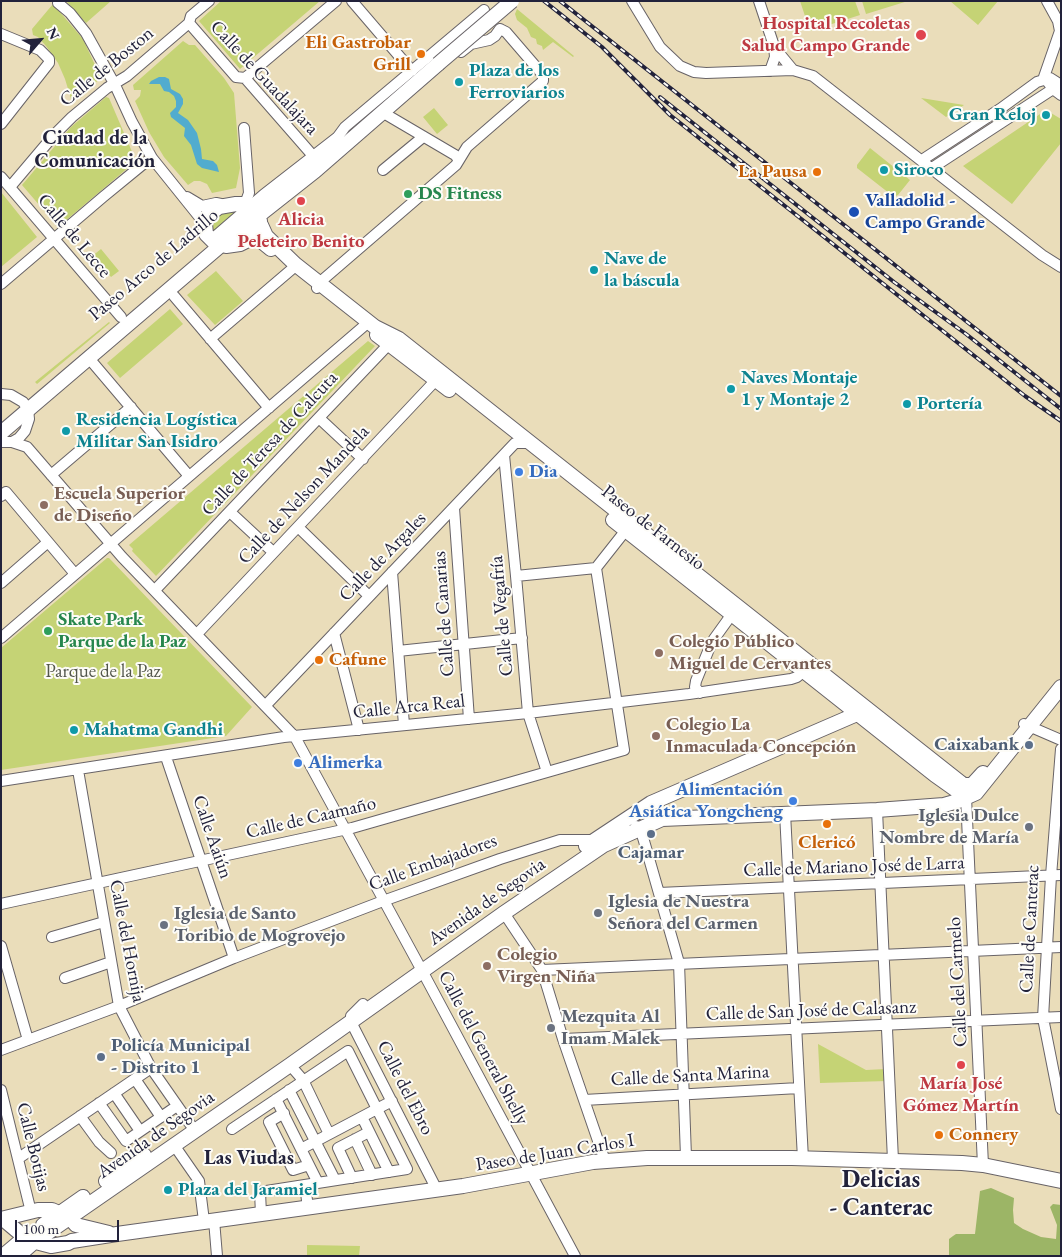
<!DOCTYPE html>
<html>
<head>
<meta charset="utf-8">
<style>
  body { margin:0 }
  #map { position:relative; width:1062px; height:1257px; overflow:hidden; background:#eaddba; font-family:"EB Garamond",serif }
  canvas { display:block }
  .frame { position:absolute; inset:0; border:2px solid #22223b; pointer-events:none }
  .north { position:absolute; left:15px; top:15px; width:50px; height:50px; -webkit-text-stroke:4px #fdfcf7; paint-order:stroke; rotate:63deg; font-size:14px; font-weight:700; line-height:20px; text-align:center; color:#22223b }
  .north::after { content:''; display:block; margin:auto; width:18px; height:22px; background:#22223b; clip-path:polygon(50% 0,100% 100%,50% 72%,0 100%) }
  .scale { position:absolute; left:15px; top:1220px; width:104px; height:22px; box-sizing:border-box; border:2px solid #22223b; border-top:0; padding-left:6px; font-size:15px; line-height:18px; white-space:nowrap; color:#22223b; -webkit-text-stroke:4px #fdfcf7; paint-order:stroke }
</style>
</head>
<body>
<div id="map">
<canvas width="1062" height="1257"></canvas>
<div class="frame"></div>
<div class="north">N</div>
<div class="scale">100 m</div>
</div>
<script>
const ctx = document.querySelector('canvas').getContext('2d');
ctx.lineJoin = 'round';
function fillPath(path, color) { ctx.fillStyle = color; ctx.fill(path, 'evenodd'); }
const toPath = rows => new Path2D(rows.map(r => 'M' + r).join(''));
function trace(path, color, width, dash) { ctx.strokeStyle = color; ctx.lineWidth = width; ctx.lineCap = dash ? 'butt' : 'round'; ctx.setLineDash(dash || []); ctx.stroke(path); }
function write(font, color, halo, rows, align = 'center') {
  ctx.font = font + ' "EB Garamond",serif'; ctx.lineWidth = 4; ctx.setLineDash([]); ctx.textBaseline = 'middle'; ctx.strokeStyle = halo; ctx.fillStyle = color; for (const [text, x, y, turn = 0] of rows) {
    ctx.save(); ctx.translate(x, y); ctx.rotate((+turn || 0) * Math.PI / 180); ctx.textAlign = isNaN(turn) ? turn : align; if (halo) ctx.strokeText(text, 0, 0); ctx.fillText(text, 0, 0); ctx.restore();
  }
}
fillPath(toPath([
  [66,1,111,1,86,23],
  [221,1,320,1,240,69,199,21],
  [800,1,855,1,860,15,810,31],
  [862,1,908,1,866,14],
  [950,1,998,1,978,25],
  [53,4,83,39,101,78,72,102,65,79,58,63,46,46,38,37,33,35,32,29],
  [517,9,574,56,573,57,553,42,543,50,542,46,537,44,536,39,531,37,527,28,517,20,515,14],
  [183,41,189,45,195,45,224,78,234,93,240,168,236,188,212,193,207,184,200,181,194,181,188,185,164,157,149,132,135,101,140,96,141,90,134,90,133,85],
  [106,97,109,98,136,161,58,227,22,185,71,127],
  [921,98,964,105,946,117],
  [434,108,448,125,437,134,423,117],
  [1046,110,1061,119,1061,143,1012,204,963,166],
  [870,148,910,180,898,195,894,197,857,168,857,165],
  [1,192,37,237,1,267],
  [237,211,239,212,213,233,211,220,221,212],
  [101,249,119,271,111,277,97,260,94,262,91,257],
  [216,271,243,301,215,325,187,295],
  [170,309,183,324,120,378,107,363],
  [109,322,110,323,37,384,35,382],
  [368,341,375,346,156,576,132,551,133,549,129,545],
  [107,558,109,558,252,707,226,736,1,770,1,648],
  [818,1044,866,1070,886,1069,887,1081,820,1083],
  [307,1245,360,1246,359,1256,307,1256]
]), '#c5d375');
fillPath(toPath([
  [991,1188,1014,1198,1013,1210,1014,1223,1023,1229,1041,1237,1056,1239,1057,1225,1050,1207,1053,1204,1061,1205,1061,1256,949,1256,949,1239,953,1236,956,1234,975,1234,980,1191]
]), '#9cb566');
fillPath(toPath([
  [159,77,165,77,169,79,171,89,180,94,183,99,183,104,178,113,188,120,197,133,201,149,202,159,213,161,217,165,219,172,202,168,197,164,191,145,184,136,185,128,171,117,170,113,176,107,176,101,174,96,169,92,164,91,160,84,149,84,151,81]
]), '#51accf');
const minor = toPath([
  [352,1,412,71],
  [632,1,660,47,680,66,694,72,706,73,793,70,813,76,1042,255,1061,267],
  [759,1,774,46,775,57,770,71],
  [1047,1,1058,21,1060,31,1044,77,1053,89,1061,95],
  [58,3,70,13,86,33,115,85,132,122,152,158,205,224],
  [189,23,236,77,245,78,314,157],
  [1,34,40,50,49,59,49,63,1,124],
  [774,47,793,70],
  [461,52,471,44,489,40,495,36,500,29],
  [245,78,336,1],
  [387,115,455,155,459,160],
  [244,128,249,193,245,204],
  [334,142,345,127,484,10],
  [922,160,1000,109,1037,82,1050,78,1061,85],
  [932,168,1053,89],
  [383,170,423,137],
  [1,177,121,317],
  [10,187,54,135,72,117,107,88,127,76,189,23,191,16,209,1],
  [187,197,202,206,216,203,221,204],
  [1,284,103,197,142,165,152,158],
  [317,288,319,283,456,165,467,147,543,81,543,75,506,32,500,29],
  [174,296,269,408],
  [210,339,292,269],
  [93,363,189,476],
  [1,394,11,395,23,402,28,409,29,419,25,431,19,438,12,442,1,442],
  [319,418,363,459],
  [12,442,27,447,122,557,295,737,426,978,575,1256],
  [504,455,516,576,528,713,547,772],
  [51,475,131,407],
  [1,496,6,492,75,574],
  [454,508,469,719],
  [230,512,273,552],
  [298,527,369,596],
  [392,572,404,725],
  [516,576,596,568],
  [1,583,48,542],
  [155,590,389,344],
  [334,633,359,730],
  [197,634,436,380],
  [1,638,364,326],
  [398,651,522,638],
  [700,693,695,687,696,681,709,649,714,639,732,614],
  [265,706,515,443,530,443],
  [1024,724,1061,740],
  [1061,749,1051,876,1043,1018,1061,1109],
  [166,757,234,958],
  [78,770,119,1006,151,1068,195,1131],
  [1,781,284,737,528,713,689,694,791,679,797,677,804,671,804,665],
  [966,797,983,1165],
  [877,810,893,1160],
  [785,813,803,1159],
  [636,826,640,828,644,841,679,963,686,1157],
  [659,893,1061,875],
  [1,904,352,828,624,750,596,568,626,530],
  [504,913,542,970,563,1039,605,1161],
  [52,937,104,922],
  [1,946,28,1040],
  [542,970,1061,947],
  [65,978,111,962],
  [363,1004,351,1016,351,1022,437,1190],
  [563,1039,1061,1017],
  [1,1050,119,1006,234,958,383,901,500,859,560,840,595,840],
  [290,1065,303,1080,329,1134],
  [135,1079,161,1117],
  [1,1090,31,1212],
  [289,1090,335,1180],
  [114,1093,140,1131],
  [276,1099,318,1183],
  [584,1100,799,1088],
  [99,1103,126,1141,177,1106],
  [284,1113,269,1122,293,1170,309,1165],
  [80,1116,99,1142,111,1153],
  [362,1117,389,1172],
  [232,1129,348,1051,407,1169,260,1192,261,1214],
  [355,1139,372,1175],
  [174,1145,199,1181,204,1221],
  [301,1149,392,1101],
  [19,1158,151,1068],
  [352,1178,338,1148,369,1132],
  [305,1185,308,1208],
  [214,1220,217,1256]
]);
const major = toPath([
  [236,204,245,204,255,212,260,221,259,229,250,239,240,244,226,246,216,244,206,234,205,224,208,215,219,207,236,204],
  [261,225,266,236,295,264,375,327,399,339,961,783,964,785,972,785,983,773],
  [250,239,260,240,271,249],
  [214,240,265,196,337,140],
  [377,335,449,390],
  [1,433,220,246,315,171,438,64],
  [613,520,935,775,966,797],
  [586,846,651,803,857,714,862,713,874,715],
  [106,1181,144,1155],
  [1,1219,38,1210,52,1210,70,1218,76,1225,109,1233],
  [3,1219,28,1240,51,1246,68,1243,72,1241,117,1234,463,1186,593,1162,647,1158,792,1158,962,1163,983,1165,1061,1181],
  [43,1225,83,1197],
  [3,1256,23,1239],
  [18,1256,33,1243,290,1065,504,913,604,845,662,819,877,810,944,805,958,801,976,793,1061,687]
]);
trace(minor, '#686367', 12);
trace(major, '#686367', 16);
trace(minor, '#fff', 10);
trace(major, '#fff', 14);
const rail = toPath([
  [544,1,602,47,670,115,1025,396,1061,421],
  [560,1,1061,396],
  [660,97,894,282,966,334,1061,409]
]);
trace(rail, '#22223b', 4);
trace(rail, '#fdfcf7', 2, [5.5]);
const majorBridge = toPath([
  [438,64,512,1]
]);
trace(majorBridge, '#686367', 16, []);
trace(majorBridge, '#fff', 14);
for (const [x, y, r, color] of [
  [921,35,6,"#e0444e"],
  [421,54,5,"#e8710a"],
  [459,82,5,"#0f9aa8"],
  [1046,115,5,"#0f9aa8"],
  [884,170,5,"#0f9aa8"],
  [817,172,5,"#e8710a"],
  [408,194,5,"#2e9e5b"],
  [301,201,5,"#e0444e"],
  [854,212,6,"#1a4fb4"],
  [594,270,5,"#0f9aa8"],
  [731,389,5,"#0f9aa8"],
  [907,404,5,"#0f9aa8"],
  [66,431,5,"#0f9aa8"],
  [519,472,5,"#3f7fe0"],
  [44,505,5,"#8d6e63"],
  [48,631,5,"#2e9e5b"],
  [659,653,5,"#8d6e63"],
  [319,660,5,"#e8710a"],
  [74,730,5,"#0f9aa8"],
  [656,736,5,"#8d6e63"],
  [1029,745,5,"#5c6f8a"],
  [298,763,5,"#3f7fe0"],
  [793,801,5,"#3f7fe0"],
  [827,824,5,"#e8710a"],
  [1029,827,5,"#6b7280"],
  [651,834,5,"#5c6f8a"],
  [598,913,5,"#6b7280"],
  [164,925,5,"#6b7280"],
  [487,966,5,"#8d6e63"],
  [551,1028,5,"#6b7280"],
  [101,1057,5,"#5c6f8a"],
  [961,1065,5,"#e0444e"],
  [939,1135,5,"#e8710a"],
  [168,1190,5,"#0f9aa8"]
]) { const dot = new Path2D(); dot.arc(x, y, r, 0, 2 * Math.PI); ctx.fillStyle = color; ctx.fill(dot); trace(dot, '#fdfcf7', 2); }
write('bold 19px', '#be3a42', '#fdfcf7', [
  ["Hospital Recoletas",910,24,"right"],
  ["Salud Campo Grande",910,46,"right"],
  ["Alicia",301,220],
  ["Peleteiro Benito",301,242],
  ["María José",961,1084],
  ["Gómez Martín",961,1106]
]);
write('bold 19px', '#c56008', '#fdfcf7', [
  ["Eli Gastrobar",411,43],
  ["Grill",411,65],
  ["La Pausa",807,172],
  ["Cafune",329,660,"left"],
  ["Clericó",827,843,"center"],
  ["Connery",949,1135,"left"]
], 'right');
write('19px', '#22223b', '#fdfcf7', [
  ["Calle de Boston",107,67,-39],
  ["Calle de Guadalajara",264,78,47],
  ["Calle de Lecce",74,236,50],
  ["Paseo Arco de Ladrillo",154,265,-40],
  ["Calle de Teresa de Calcuta",270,444,-47],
  ["Calle de Nelson Mandela",304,495,-47],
  ["Paseo de Farnesio",653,528,38],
  ["Calle de Argales",383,557,-46],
  ["Calle de Canarias",444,614,-94],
  ["Calle de Vegafría",502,616,-95],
  ["Calle Arca Real",409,707,-6],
  ["Calle de Caamaño",311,818,-13],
  ["Calle Aaiún",212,837,71],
  ["Calle Embajadores",433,863,-20],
  ["Calle de Mariano José de Larra",854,867,-2],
  ["Avenida de Segovia",487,902,-35],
  ["Calle de Canterac",1030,929,-87],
  ["Calle del Hornija",127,941,79],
  ["Calle del Carmelo",958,982,-93],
  ["Calle de San José de Calasanz",811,1011,-2],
  ["Calle del General Shelly",483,1048,62],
  ["Calle de Santa Marina",690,1076,-3],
  ["Calle del Ebro",405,1088,63],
  ["Avenida de Segovia",156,1135,-35],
  ["Calle Botijas",33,1147,76],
  ["Paseo de Juan Carlos I",555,1153,-9]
]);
write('bold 19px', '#0d838f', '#fdfcf7', [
  ["Plaza de los",469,71],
  ["Ferroviarios",469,93],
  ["Gran Reloj",1036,115,"right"],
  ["Siroco",894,170],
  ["Nave de",604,259],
  ["la báscula",604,281],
  ["Naves Montaje",741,378],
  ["1 y Montaje 2",741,400],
  ["Portería",917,404],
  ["Residencia Logística",76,420],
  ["Militar San Isidro",76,442],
  ["Mahatma Gandhi",84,730],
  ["Plaza del Jaramiel",178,1190]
], 'left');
write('bold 19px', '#27864d', '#fdfcf7', [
  ["DS Fitness",418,194],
  ["Skate Park",58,620],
  ["Parque de la Paz",58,642]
], 'left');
write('bold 19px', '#164399', '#fdfcf7', [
  ["Valladolid -",865,201],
  ["Campo Grande",865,223]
], 'left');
write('bold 19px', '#366cbe', '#fdfcf7', [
  ["Dia",529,472],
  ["Alimerka",308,763],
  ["Alimentación",783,790,"right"],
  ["Asiática Yongcheng",783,812,"right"]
], 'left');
write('bold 19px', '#785e54', '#fdfcf7', [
  ["Escuela Superior",54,494],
  ["de Diseño",54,516],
  ["Colegio Público",669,642],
  ["Miguel de Cervantes",669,664],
  ["Colegio La",666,725],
  ["Inmaculada Concepción",666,747],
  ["Colegio",497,955],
  ["Virgen Niña",497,977]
], 'left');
write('19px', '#53574c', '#fdfcf7', [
  ["Parque de la Paz",103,672]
]);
write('bold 19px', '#4e5e75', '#fdfcf7', [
  ["Caixabank",1019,745],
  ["Cajamar",651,853,"center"],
  ["Policía Municipal",111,1046,"left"],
  ["- Distrito 1",111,1068,"left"]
], 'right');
write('bold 19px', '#5b616d', '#fdfcf7', [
  ["Iglesia Dulce",1019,816,"right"],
  ["Nombre de María",1019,838,"right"],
  ["Iglesia de Nuestra",608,902],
  ["Señora del Carmen",608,924],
  ["Iglesia de Santo",174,914],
  ["Toribio de Mogrovejo",174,936],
  ["Mezquita Al",561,1017],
  ["Imam Malek",561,1039]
], 'left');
write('bold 20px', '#22223b', '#fdfcf7', [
  ["Ciudad de la",95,139],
  ["Comunicación",95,162],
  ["Las Viudas",249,1159]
]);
write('bold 24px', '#22223b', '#fdfcf7', [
  ["Delicias",881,1180],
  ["- Canterac",881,1208]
]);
</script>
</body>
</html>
